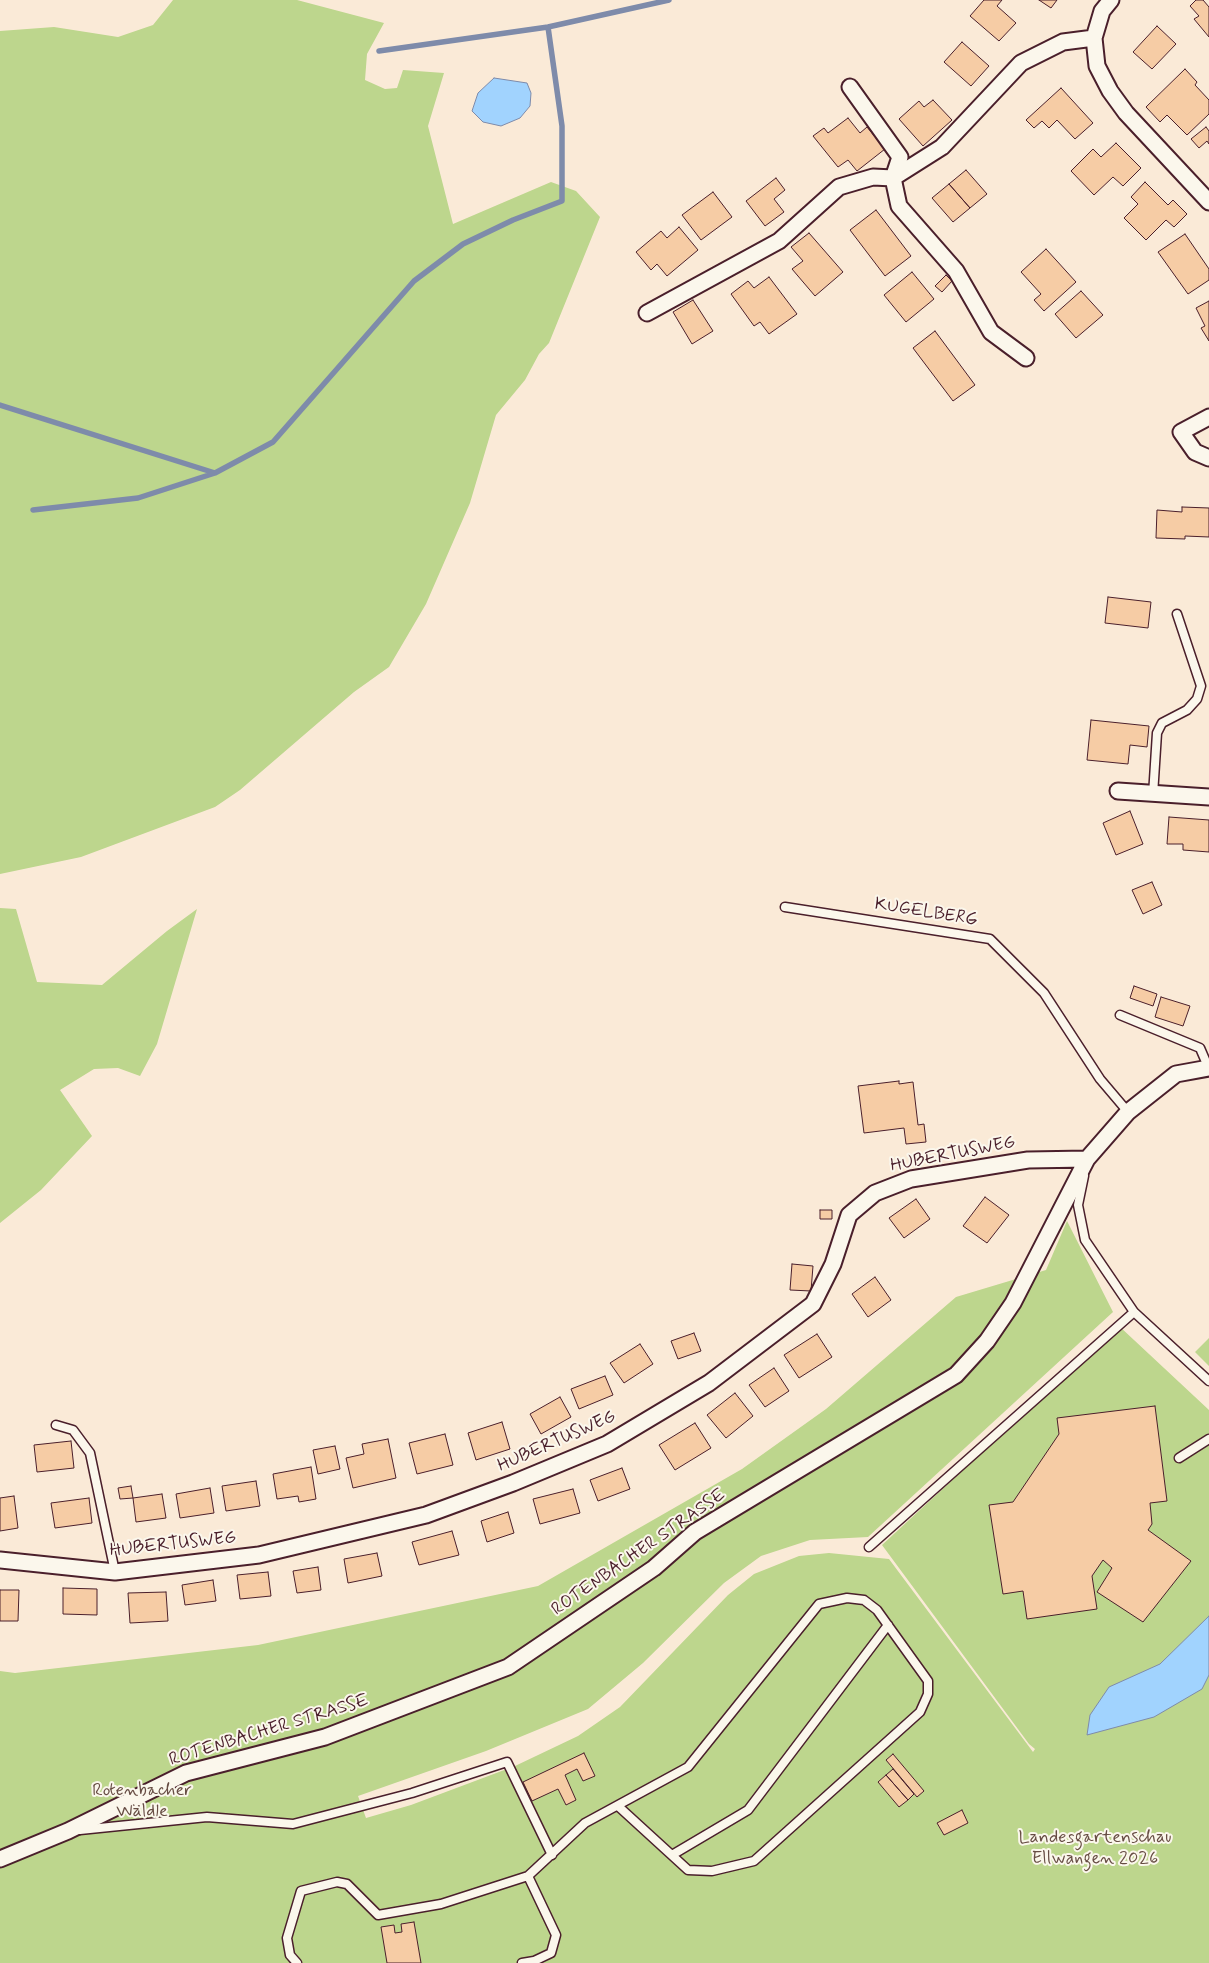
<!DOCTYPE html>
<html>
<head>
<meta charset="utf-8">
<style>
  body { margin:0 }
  canvas { display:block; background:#faead7 }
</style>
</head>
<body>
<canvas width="1209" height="1963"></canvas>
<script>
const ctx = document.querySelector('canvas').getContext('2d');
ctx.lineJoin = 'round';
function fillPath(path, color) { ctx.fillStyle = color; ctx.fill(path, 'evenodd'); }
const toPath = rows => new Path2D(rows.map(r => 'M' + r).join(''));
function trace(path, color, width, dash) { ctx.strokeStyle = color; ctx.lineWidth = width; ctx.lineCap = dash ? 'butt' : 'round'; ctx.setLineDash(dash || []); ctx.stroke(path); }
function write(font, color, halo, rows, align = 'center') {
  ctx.font = font + ' Mynerve,sans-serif'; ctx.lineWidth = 4; ctx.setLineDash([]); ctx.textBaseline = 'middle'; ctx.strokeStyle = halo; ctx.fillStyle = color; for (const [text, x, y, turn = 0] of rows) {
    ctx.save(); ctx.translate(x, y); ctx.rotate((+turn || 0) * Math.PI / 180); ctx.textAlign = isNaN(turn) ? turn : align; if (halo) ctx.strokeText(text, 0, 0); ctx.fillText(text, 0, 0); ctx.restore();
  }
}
fillPath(toPath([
  [173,0,297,0,384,23,367,54,365,80,385,89,397,88,403,70,444,73,428,126,453,224,551,182,576,191,600,217,549,343,539,354,525,380,496,415,470,503,426,604,389,667,354,692,240,790,215,807,81,857,0,874,0,31,54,27,118,37,153,25],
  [0,908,16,909,37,982,102,985,167,931,197,909,157,1044,140,1076,118,1068,94,1069,60,1090,92,1136,41,1190,0,1223],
  [1067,1221,1113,1312,868,1537,810,1540,761,1556,724,1583,643,1663,588,1709,486,1751,358,1796,366,1818,411,1805,515,1766,578,1736,620,1707,728,1595,754,1574,799,1556,829,1553,889,1559,1033,1752,1035,1749,1029,1744,882,1545,1119,1326,1209,1410,1209,1963,0,1963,0,1671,15,1673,258,1645,538,1586,742,1469,826,1409,956,1297,1046,1270],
  [1209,1338,1209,1366,1195,1352]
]), '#bdd68d');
const water = toPath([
  [494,78,527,83,531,93,530,106,520,118,501,126,483,122,472,111,478,93,494,78],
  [1209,1616,1209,1675,1202,1689,1154,1717,1087,1735,1090,1715,1109,1687,1160,1664,1209,1616]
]);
fillPath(water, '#a1d3fe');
trace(water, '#7e8baa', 1);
trace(toPath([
  [379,51,548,27,669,0],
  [0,405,215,473],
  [33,510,138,498,215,473,273,442,414,281,463,244,513,220,562,201,562,126,548,27]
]), '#7e8baa', 5.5);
const building = toPath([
  [984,0,1002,0,997,6,1016,23,999,41,970,16,984,0],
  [1039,0,1057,0,1051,8,1039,0],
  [1196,0,1203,0,1209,7,1209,37,1194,19,1199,16,1190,6,1196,0],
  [1157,26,1176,44,1152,69,1133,52,1157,26],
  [962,42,989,66,971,86,944,62,962,42],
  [1185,69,1197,82,1195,85,1209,100,1209,114,1187,135,1167,115,1160,122,1146,107,1185,69],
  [1061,88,1093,123,1075,139,1057,120,1049,128,1042,121,1034,128,1026,120,1061,88],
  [933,100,952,120,923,146,899,119,919,101,924,107,933,100],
  [848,118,860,133,867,127,885,149,857,171,848,160,838,167,813,136,824,128,828,133,848,118],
  [1206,127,1209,131,1209,144,1207,141,1199,148,1191,139,1206,127],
  [1116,143,1141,168,1123,186,1113,177,1094,195,1071,171,1093,149,1101,157,1116,143],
  [966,170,987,194,970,208,949,184,966,170],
  [776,178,785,190,774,199,784,212,765,226,746,201,776,178],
  [1145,182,1168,205,1173,200,1187,214,1174,227,1166,220,1146,240,1124,218,1138,204,1131,197,1145,182],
  [949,184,970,208,953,222,932,198,949,184],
  [713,192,732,217,701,240,682,215,713,192],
  [876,210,911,256,885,276,850,230,876,210],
  [679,227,698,250,667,276,657,264,651,270,636,252,661,231,667,238,679,227],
  [809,233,843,272,815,296,792,269,803,261,791,247,809,233],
  [1185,234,1209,269,1209,280,1188,294,1158,252,1185,234],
  [1046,249,1076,282,1044,311,1034,300,1041,294,1021,272,1046,249],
  [912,272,934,299,906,322,884,295,912,272],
  [946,275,952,281,942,292,935,286,946,275],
  [769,277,797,314,769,334,760,322,754,326,731,294,748,281,754,288,769,277],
  [1081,291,1103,315,1076,338,1055,314,1081,291],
  [693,300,713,331,692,344,673,312,693,300],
  [1209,301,1209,341,1201,328,1205,326,1196,308,1209,301],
  [935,331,975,385,953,401,913,348,935,331],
  [1182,507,1209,508,1209,537,1185,536,1185,539,1156,538,1157,510,1182,512,1182,507],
  [1108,597,1151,602,1148,628,1105,623,1108,597],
  [1091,720,1149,726,1147,747,1130,745,1128,764,1087,760,1091,720],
  [1130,811,1143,844,1116,855,1103,823,1130,811],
  [1169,817,1209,820,1209,852,1183,850,1183,844,1167,844,1169,817],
  [1152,882,1162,905,1143,914,1132,890,1152,882],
  [1134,986,1157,994,1153,1006,1130,998,1134,986],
  [1161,997,1190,1006,1183,1026,1155,1017,1161,997],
  [899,1081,899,1084,913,1082,918,1125,924,1124,926,1142,906,1144,904,1128,864,1133,858,1086,899,1081],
  [985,1197,1009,1215,987,1243,963,1226,985,1197],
  [916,1199,930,1219,904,1238,889,1218,916,1199],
  [820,1210,832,1210,832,1219,820,1219,820,1210],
  [792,1264,813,1266,811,1291,790,1290,792,1264],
  [875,1277,891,1300,868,1317,852,1294,875,1277],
  [694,1333,701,1351,678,1359,671,1341,694,1333],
  [817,1334,832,1357,799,1378,784,1355,817,1334],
  [640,1344,653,1364,624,1383,610,1363,640,1344],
  [774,1368,789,1391,765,1407,749,1385,774,1368],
  [605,1376,613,1395,579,1409,571,1389,605,1376],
  [735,1393,753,1416,726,1438,707,1415,735,1393],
  [560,1397,571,1417,541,1434,530,1414,560,1397],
  [1155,1406,1167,1501,1150,1503,1152,1524,1148,1530,1191,1561,1143,1622,1097,1592,1112,1568,1103,1560,1092,1576,1097,1609,1027,1619,1023,1591,1003,1594,989,1505,1013,1502,1059,1434,1057,1418,1155,1406],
  [502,1422,510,1449,476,1460,468,1433,502,1422],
  [695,1423,711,1448,675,1470,659,1445,695,1423],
  [445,1434,453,1465,417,1474,409,1443,445,1434],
  [388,1439,396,1478,353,1488,346,1458,364,1454,362,1444,388,1439],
  [71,1441,74,1468,37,1472,34,1445,71,1441],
  [335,1446,340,1469,318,1474,313,1450,335,1446],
  [311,1467,316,1499,299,1502,298,1496,277,1499,273,1474,311,1467],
  [622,1468,630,1489,598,1501,590,1480,622,1468],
  [256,1481,260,1506,226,1511,222,1486,256,1481],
  [131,1486,133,1498,120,1499,118,1488,131,1486],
  [210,1488,214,1513,180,1518,176,1494,210,1488],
  [573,1489,580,1513,540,1524,533,1499,573,1489],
  [162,1494,166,1518,136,1522,133,1498,162,1494],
  [14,1496,18,1528,0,1531,0,1498,14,1496],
  [89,1498,92,1523,55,1528,51,1503,89,1498],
  [508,1512,514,1533,487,1542,481,1521,508,1512],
  [452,1531,459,1555,419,1565,412,1542,452,1531],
  [377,1553,382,1576,348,1583,344,1559,377,1553],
  [318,1567,321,1590,297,1593,293,1571,318,1567],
  [268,1572,271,1596,240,1599,237,1575,268,1572],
  [213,1580,216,1601,185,1605,182,1585,213,1580],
  [63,1588,97,1589,97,1615,63,1614,63,1588],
  [0,1590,19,1590,18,1621,0,1621,0,1590],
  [166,1592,168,1621,130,1623,128,1593,166,1592],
  [584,1753,595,1776,583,1781,577,1769,565,1775,576,1800,566,1805,558,1789,532,1801,523,1782,584,1753],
  [893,1754,924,1791,917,1797,886,1760,893,1754],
  [893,1769,914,1794,908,1800,886,1775,893,1769],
  [886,1775,908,1800,899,1807,878,1782,886,1775],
  [962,1810,968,1823,944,1835,937,1823,962,1810],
  [414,1922,421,1963,387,1963,381,1927,394,1925,395,1933,402,1932,401,1924,414,1922]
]);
fillPath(building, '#f6cca5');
trace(building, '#4a1f2b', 1);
const lane = toPath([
  [1153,795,1157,733,1162,723,1187,710,1197,699,1201,686,1177,614],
  [785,907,990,939,1044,993,1100,1079,1128,1112],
  [1120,1015,1200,1048,1209,1069],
  [1084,1176,1078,1205,1085,1240,1134,1312,1209,1381],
  [56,1425,73,1430,90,1453,115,1572],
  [1179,1458,1209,1439],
  [869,1547,1134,1312],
  [80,1830,207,1817,293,1824,412,1793,507,1762,552,1855],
  [672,1855,748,1810,888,1625],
  [297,1963,290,1955,287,1938,301,1891,337,1882,347,1884,378,1915,441,1904,528,1876,585,1823,688,1767,819,1604,847,1598,864,1600,877,1610,928,1681,928,1694,920,1712,754,1861,712,1871,688,1870,618,1806],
  [522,1963,534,1961,551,1953,556,1935,528,1876]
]);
const street = toPath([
  [1111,0,1102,11,1094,38,1097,66,1110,91,1126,113,1209,202],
  [850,87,900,157,893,178,899,206,956,271,991,332,1026,358],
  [647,313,779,241,839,187,873,177,893,178,942,147,1021,63,1063,42,1094,38],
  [1209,417,1181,432,1195,452,1209,458],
  [1118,791,1209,797],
  [0,1560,115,1572,259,1555,426,1515,513,1483,607,1444,709,1383,813,1304,833,1264,849,1215,875,1193,911,1179,1028,1160,1087,1159],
  [0,1859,68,1831,186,1773,325,1737,508,1667,654,1568,695,1532,956,1375,987,1341,1013,1303,1087,1159,1128,1112,1176,1074,1209,1068]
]);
trace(lane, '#4a1f2b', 11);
trace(street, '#4a1f2b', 19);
trace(lane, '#fbf7ec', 8);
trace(street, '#fbf7ec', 15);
write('18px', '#4a1f2b', '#fbf7ec', [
  ["KUGELBERG",926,913,9],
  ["HUBERTUSWEG",953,1155,-11],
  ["HUBERTUSWEG",557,1442,-24],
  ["HUBERTUSWEG",173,1545,-6],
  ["ROTENBACHER STRASSE",639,1553,-35],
  ["ROTENBACHER STRASSE",269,1731,-17]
]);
write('18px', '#674d44', '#fbf7ec', [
  ["Rotenbacher",142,1791],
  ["Wäldle",142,1812],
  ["Landesgartenschau",1095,1838],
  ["Ellwangen 2026",1095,1859]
]);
</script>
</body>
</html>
